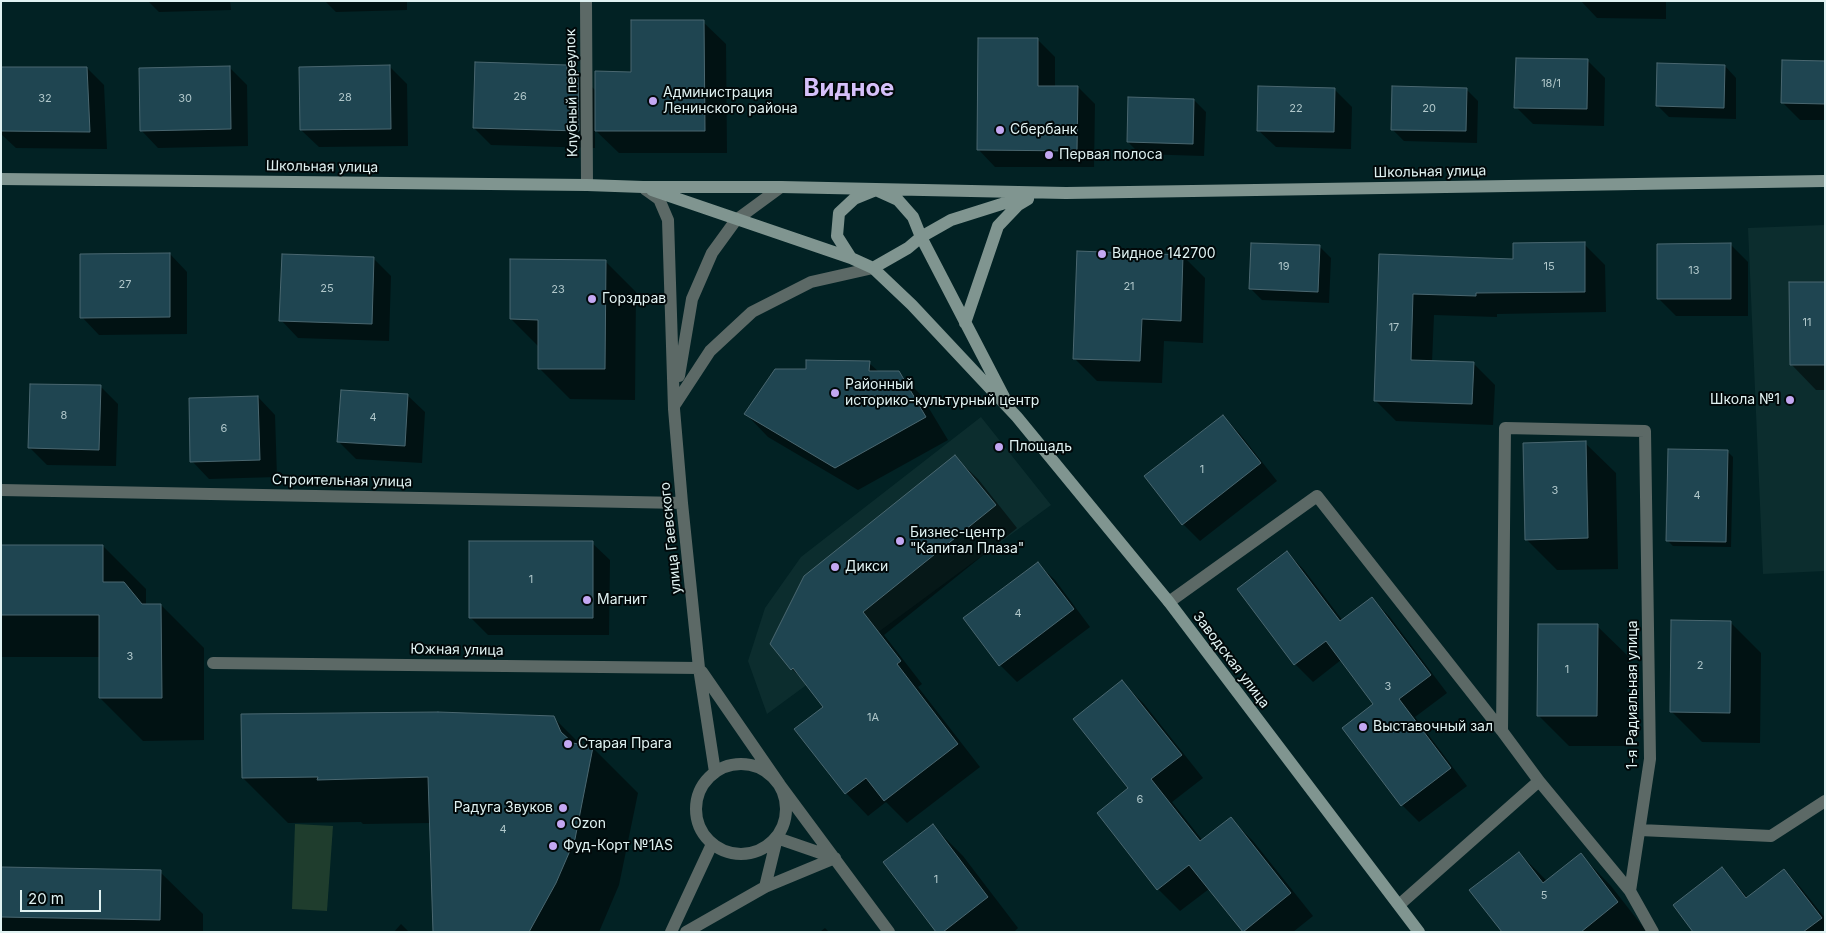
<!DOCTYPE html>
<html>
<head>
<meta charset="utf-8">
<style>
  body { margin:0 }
  #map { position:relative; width:1826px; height:933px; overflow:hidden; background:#022224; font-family:Inter,sans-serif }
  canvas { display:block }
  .frame { position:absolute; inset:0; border:2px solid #e0f2f2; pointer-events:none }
  .scale { position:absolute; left:20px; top:890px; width:81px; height:22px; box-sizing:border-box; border:2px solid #e0f2f2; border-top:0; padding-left:6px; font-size:15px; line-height:18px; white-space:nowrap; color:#e0f2f2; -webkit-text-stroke:4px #01090a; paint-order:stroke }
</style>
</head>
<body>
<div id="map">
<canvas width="1826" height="933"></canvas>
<div class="frame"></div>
<div class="scale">20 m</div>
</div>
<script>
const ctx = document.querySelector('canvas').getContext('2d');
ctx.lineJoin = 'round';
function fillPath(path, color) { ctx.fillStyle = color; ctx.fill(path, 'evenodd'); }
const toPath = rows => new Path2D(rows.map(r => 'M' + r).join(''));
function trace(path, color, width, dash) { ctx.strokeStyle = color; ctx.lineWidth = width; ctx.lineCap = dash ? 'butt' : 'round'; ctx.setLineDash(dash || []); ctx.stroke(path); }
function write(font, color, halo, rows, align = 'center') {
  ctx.font = font + ' Inter,sans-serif'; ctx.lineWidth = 4; ctx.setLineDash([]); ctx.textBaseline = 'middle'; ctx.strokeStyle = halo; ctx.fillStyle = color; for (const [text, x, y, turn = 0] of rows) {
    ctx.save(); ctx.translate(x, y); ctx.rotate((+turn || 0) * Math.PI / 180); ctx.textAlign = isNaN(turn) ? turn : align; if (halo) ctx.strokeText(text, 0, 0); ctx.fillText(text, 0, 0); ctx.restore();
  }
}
fillPath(toPath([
  [1825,225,1825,571,1763,574,1748,228],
  [981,417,1051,505,767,714,748,661,765,608,801,557]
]), '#0c2d2e');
fillPath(toPath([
  [295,824,333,826,327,911,292,909]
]), '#1f3d2d');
fillPath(toPath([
  [148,1,230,1,231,10,159,12],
  [325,1,407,1,407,10,336,12],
  [1581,1,1666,1,1666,19,1597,18],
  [703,22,726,44,727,153,619,153,595,130,595,148,491,145,474,128,567,66,573,73,578,73,596,91,632,73],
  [1038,40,1055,57,1055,87,1078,87,1095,104,1094,167,995,167,978,149],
  [1588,61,1605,78,1604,126,1533,124,1516,107],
  [1825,62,1825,120,1800,120,1782,102],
  [1725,66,1736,78,1736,119,1669,117,1658,106],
  [229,67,247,85,248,146,158,148,141,130],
  [390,67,407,84,408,146,319,147,301,130],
  [87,68,104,85,107,149,16,148,1,134,1,69],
  [1334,89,1352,107,1351,149,1276,147,1258,130],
  [1466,89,1478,101,1477,143,1404,141,1392,129],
  [1194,100,1206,112,1204,156,1140,154,1128,142],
  [1584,244,1605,265,1606,312,1497,314,1497,317,1434,315,1432,362,1473,363,1495,385,1493,425,1396,421,1375,400,1380,255,1514,260],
  [1731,245,1748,262,1748,316,1676,316,1659,299],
  [1319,246,1331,258,1329,303,1262,300,1251,289],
  [170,254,187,272,187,334,99,335,82,317],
  [1183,256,1205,278,1203,343,1164,341,1162,383,1097,381,1074,358],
  [374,259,391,276,389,341,298,338,281,320],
  [605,261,636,292,635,400,570,399,539,368,539,347,511,319],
  [1825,283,1825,390,1816,390,1791,364],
  [869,363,879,372,898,372,921,395,948,440,858,490,768,437,746,414,807,371],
  [100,386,118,404,116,466,47,465,29,447],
  [407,395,425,412,422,463,356,459,339,442],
  [258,397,275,415,277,477,209,479,192,461],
  [1223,416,1240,434,1277,481,1200,541,1183,524],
  [1585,443,1616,473,1618,569,1557,570,1526,539],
  [1727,451,1733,457,1731,547,1673,546,1668,541],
  [955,457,978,479,1017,528,884,635,922,684,918,687,980,767,907,823,886,802,868,816,846,793,825,707,809,686,792,669],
  [592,543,610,560,609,635,488,635,470,617],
  [1,546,103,546,146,589,146,605,161,605,204,648,204,740,143,741,100,698,100,657,1,657],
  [1287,552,1304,570,1343,621,1372,599,1389,616,1447,693,1415,717,1467,786,1419,822,1402,805,1375,705,1341,660,1313,682,1295,664,1238,589],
  [1037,563,1055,580,1090,627,1017,682,1000,665],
  [1730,622,1761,653,1760,743,1702,742,1671,711],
  [1597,626,1628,656,1627,746,1569,746,1538,715],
  [1122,682,1144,704,1203,778,1172,802,1203,841,1231,819,1253,841,1313,916,1293,932,1244,932,1209,889,1180,911,1158,889],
  [554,718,582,746,593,748,638,793,619,885,599,932,434,932,430,823,363,824,361,822,288,823,243,778],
  [933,826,963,856,1018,928,1014,932,937,932],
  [1519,853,1547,881,1581,855,1611,886,1647,932,1504,932],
  [1,868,160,872,203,914,203,932,1,932],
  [1722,869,1748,898,1784,870,1801,888,1825,918,1825,932,1695,932],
  [401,924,409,932,394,932],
  [825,928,829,932,820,932]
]), '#0007');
const building = toPath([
  [631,20,704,20,705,131,595,131,595,71,631,72,631,20],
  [978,38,1038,38,1038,86,1078,86,1077,151,977,150,978,38],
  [1516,58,1588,59,1587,109,1514,108,1516,58],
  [1782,60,1825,61,1825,104,1781,103,1782,60],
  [475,62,567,65,567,71,578,71,579,131,473,128,475,62],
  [1657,63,1725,65,1724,108,1656,106,1657,63],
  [390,65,391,129,300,130,299,67,390,65],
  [230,66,231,129,140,131,139,68,230,66],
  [1,67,87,67,90,132,1,131,1,67],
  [1258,86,1335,88,1334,132,1257,131,1258,86],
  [1392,86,1467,88,1466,131,1391,130,1392,86],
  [1128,97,1194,99,1193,144,1127,142,1128,97],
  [1585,242,1585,292,1476,293,1476,296,1413,294,1411,360,1474,362,1472,404,1374,401,1379,254,1513,259,1513,243,1585,242],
  [1251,243,1320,245,1318,292,1249,289,1251,243],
  [1731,243,1731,299,1657,299,1657,244,1731,243],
  [1077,251,1183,255,1181,321,1142,319,1140,361,1073,359,1077,251],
  [170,253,170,317,80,318,80,254,170,253],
  [282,254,374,257,372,324,279,321,282,254],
  [510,259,606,260,605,369,538,369,538,320,510,319,510,259],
  [1789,282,1825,282,1825,365,1790,365,1789,282],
  [806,360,870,361,869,371,899,371,926,417,835,468,744,414,775,369,806,369,806,360],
  [30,384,101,385,99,450,28,448,30,384],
  [341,390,408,394,405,446,337,442,341,390],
  [258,396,260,460,190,462,189,398,258,396],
  [1223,415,1261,463,1182,525,1144,476,1223,415],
  [1586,441,1588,538,1525,540,1523,443,1586,441],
  [1668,449,1728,450,1726,542,1666,541,1668,449],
  [955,455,996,505,863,612,901,661,897,664,958,744,884,801,866,778,845,794,794,729,823,707,793,668,791,670,770,644,804,576,955,455],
  [469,541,593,541,593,618,469,618,469,541],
  [1,545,103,545,103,582,124,582,142,604,161,604,162,698,99,698,99,615,1,615,1,545],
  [1287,551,1340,621,1372,597,1431,675,1399,699,1451,768,1401,806,1342,728,1373,704,1326,641,1294,665,1237,589,1287,551],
  [1038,562,1074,609,999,666,963,618,1038,562],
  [1671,620,1731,621,1730,713,1670,712,1671,620],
  [1538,624,1598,624,1597,716,1537,716,1538,624],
  [1122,680,1182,755,1151,779,1200,841,1231,817,1291,893,1243,932,1189,865,1157,890,1097,813,1128,788,1073,719,1122,680],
  [438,712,554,716,561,732,573,743,593,747,575,839,556,883,529,932,433,932,428,777,317,780,318,777,242,778,241,714,438,712],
  [933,824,988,897,943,932,936,932,883,862,933,824],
  [1519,852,1543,883,1581,853,1618,902,1581,932,1502,932,1469,890,1519,852],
  [1,867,161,870,160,920,1,917,1,867],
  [1722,867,1746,898,1784,869,1822,918,1803,932,1693,932,1673,905,1722,867]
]);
fillPath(building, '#1f4551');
trace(building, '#4a6770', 1);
trace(toPath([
  [586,1,587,185],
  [645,189,659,199,668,220,674,409,682,503,699,668,715,772],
  [679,376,692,299,712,253,736,220,781,187],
  [674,406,710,351,752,312,811,282,873,268],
  [1,490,682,503],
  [1169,602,1317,496,1502,731,1539,781,1630,891],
  [213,663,699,668],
  [702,672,780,785,889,932],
  [1502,731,1505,428,1645,431,1650,759,1630,891,1653,932],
  '696 809a45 45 0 1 1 90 0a45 45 0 1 1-90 0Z',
  [1640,830,1771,836,1825,801],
  [765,887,777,838,835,858],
  [1399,905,1539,781],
  [671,932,712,844],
  [686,932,765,887,835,858]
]), '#5c6966', 12);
trace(toPath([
  [1,179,587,185,643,187,781,187,1066,193,1825,181],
  [652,190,851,258,873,268,912,305,1017,417,1169,602,1419,932],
  [851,258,837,236,839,213,854,199,876,190,898,200,913,217,921,237,1004,397],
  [873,268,908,248,921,237,951,220,1027,196],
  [965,323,998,226,1018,205,1028,199]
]), '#809590', 12);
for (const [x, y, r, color] of [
  [653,101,5,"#c3a7f2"],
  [1000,130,5,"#c3a7f2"],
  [1049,155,5,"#c3a7f2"],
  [1102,254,5,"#c3a7f2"],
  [592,299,5,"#c3a7f2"],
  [835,393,5,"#c3a7f2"],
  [1790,400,5,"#c3a7f2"],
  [999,447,5,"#c3a7f2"],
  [900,541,5,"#c3a7f2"],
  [835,567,5,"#c3a7f2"],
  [587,600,5,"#c3a7f2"],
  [1363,727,5,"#c3a7f2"],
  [568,744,5,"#c3a7f2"],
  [563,808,5,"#c3a7f2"],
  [561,824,5,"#c3a7f2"],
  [553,846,5,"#c3a7f2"]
]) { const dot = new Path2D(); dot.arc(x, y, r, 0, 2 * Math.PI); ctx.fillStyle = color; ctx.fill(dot); trace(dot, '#01090a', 2); }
write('11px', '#b0c7ca', null, [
  ["18/1",1551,84],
  ["26",520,97],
  ["28",345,98],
  ["32",45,99],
  ["30",185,99],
  ["22",1296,109],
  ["20",1429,109],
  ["19",1284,267],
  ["15",1549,267],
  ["13",1694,271],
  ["27",125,285],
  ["21",1129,287],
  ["25",327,289],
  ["23",558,290],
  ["11",1807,323],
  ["17",1394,328],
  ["8",64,416],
  ["4",373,418],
  ["6",224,429],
  ["1",1202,470],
  ["3",1555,491],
  ["4",1697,496],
  ["1",531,580],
  ["4",1018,614],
  ["3",130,657],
  ["2",1700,666],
  ["1",1567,670],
  ["3",1388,687],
  ["1А",873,718],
  ["6",1140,800],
  ["4",503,830],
  ["1",936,880],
  ["5",1544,896]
]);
write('14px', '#e0f2f2', '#01090a', [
  ["Клубный переулок",572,93,-91],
  ["Школьная улица",322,167,1],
  ["Школьная улица",1430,172,-1],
  ["Строительная улица",342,481,1],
  ["улица Гаевского",671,538,-96],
  ["Южная улица",457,650,1],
  ["Заводская улица",1231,660,53],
  ["1-я Радиальная улица",1633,695,-90]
]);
write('14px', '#e0f2f2', '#01090a', [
  ["Администрация",663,93],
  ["Ленинского района",663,109],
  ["Сбербанк",1010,130],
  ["Первая полоса",1059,155],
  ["Видное 142700",1112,254],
  ["Горздрав",602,299],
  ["Районный",845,385],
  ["историко-культурный центр",845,401],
  ["Школа №1",1780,400,"right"],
  ["Площадь",1009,447],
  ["Бизнес-центр",910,533],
  ["\"Капитал Плаза\"",910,549],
  ["Дикси",845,567],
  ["Магнит",597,600],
  ["Выставочный зал",1373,727],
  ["Старая Прага",578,744],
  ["Радуга Звуков",553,808,"right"],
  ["Ozon",571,824],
  ["Фуд-Корт №1AS",563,846]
], 'left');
write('bold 24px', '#d5c0f9', '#01090a', [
  ["Видное",849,89]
]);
</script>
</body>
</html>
